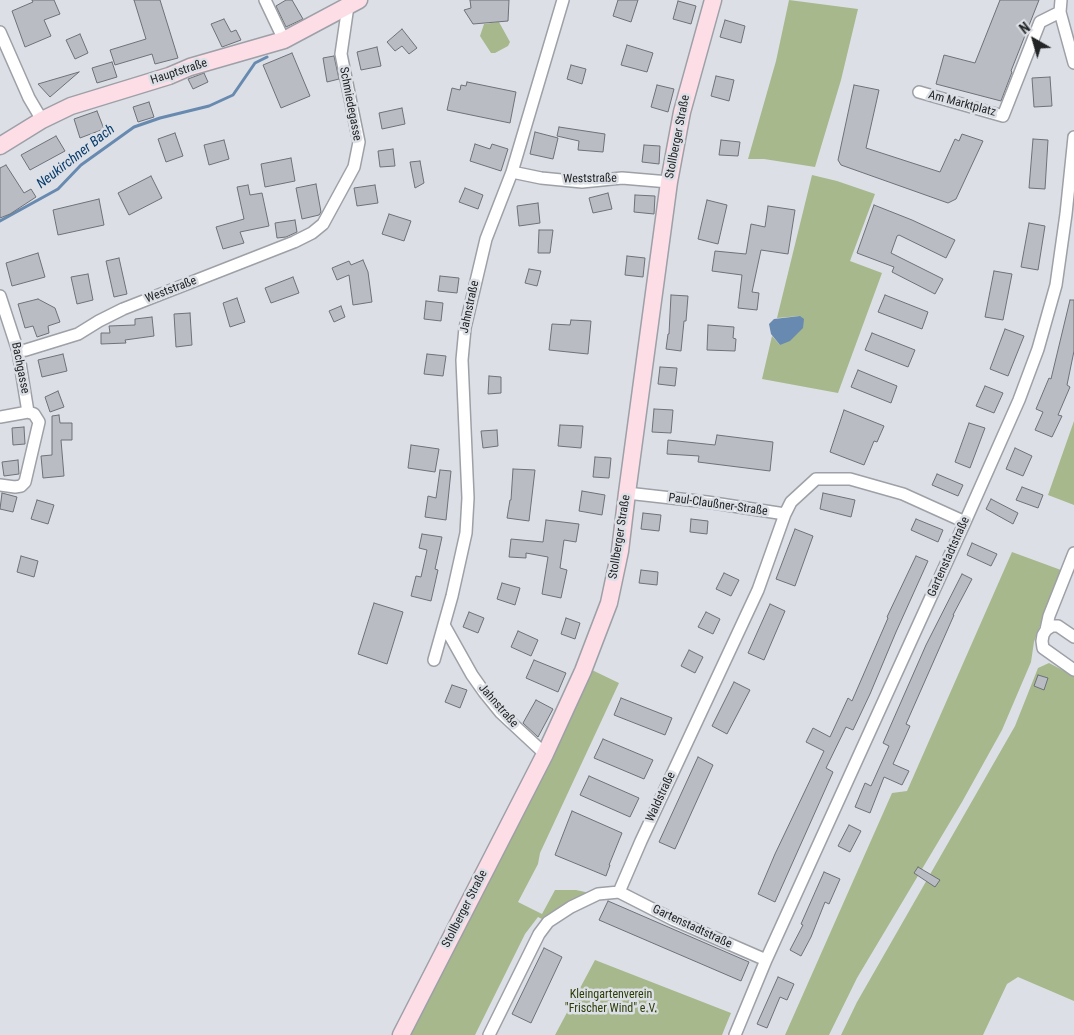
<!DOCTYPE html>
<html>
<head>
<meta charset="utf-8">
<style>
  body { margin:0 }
  #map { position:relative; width:1074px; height:1035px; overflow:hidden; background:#dce0e6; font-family:"Roboto Condensed",sans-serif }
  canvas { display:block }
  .north { position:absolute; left:1009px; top:15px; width:50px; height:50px; -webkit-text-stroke:4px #dce0e6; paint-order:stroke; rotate:322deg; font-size:14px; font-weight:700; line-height:20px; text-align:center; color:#232426 }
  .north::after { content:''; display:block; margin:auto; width:18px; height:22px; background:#232426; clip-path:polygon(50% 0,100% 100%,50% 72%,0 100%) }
</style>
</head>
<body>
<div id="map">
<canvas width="1074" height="1035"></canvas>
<div class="north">N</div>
</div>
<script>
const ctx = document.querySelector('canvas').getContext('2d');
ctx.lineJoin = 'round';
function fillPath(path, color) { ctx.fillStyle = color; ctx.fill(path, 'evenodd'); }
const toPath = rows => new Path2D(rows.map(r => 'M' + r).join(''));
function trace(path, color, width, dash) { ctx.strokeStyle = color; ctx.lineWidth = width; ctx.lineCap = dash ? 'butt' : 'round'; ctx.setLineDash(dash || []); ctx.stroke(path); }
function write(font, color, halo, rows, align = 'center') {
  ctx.font = font + ' "Roboto Condensed",sans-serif'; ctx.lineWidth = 5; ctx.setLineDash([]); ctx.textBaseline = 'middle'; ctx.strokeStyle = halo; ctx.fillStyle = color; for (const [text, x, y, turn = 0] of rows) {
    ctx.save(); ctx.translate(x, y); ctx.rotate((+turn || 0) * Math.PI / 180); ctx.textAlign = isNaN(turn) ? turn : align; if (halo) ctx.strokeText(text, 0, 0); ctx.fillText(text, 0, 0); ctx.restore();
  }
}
fillPath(toPath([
  [789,0,858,9,841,80,815,167,764,159,748,159,776,61],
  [499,22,510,42,508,46,495,53,491,53,480,36,484,24],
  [812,175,837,181,875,194,850,261,882,273,838,393,762,379,772,336,780,345,800,316,777,318],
  [1074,421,1074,505,1048,495],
  [1012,552,1061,570,1034,642,1031,662,1002,730,962,802,857,978,829,1035,785,1035,892,793,907,791],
  [1049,663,1074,676,1074,1001,1018,977,1007,984,983,1035,841,1035,857,1002,1015,726,1038,668],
  [592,670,619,683,540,853,538,864,518,902,542,914,555,890,576,890,590,893,544,920,538,917,525,934,475,1035,411,1035,542,775],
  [595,960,731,1013,722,1035,555,1035]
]), '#a7b88d');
fillPath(toPath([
  [800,316,804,319,803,328,790,341,780,345,771,334,769,324,774,319]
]), '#688ab0');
trace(toPath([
  [0,221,58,189,81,165,134,127,160,118,209,106,233,95,255,63,267,57]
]), '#688ab0', 3);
const building = toPath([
  [32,0,54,0,60,14,44,20,51,36,25,47,12,11,33,2,32,0],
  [134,0,160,0,178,58,155,64,152,54,115,65,110,50,146,39,134,0],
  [286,0,292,0,303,19,286,27,276,6,286,0],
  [470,0,509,0,508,21,473,24,464,10,471,8,470,0],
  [618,0,638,0,631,22,613,16,618,0],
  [1000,0,1039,0,1011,71,1012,72,1001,101,936,84,944,55,975,63,1000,0],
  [678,1,696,6,691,24,673,19,678,1],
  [224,19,231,32,236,30,241,40,222,47,211,24,224,19],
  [725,20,745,26,741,43,720,37,725,20],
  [402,29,417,48,409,54,402,46,395,51,387,42,402,29],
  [80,34,88,53,75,59,66,40,80,34],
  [627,45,653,53,647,72,621,65,627,45],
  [377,47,381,66,361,70,357,52,377,47],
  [292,53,310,96,281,108,263,65,292,53],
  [334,56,339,79,327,82,323,58,334,56],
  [112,62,117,77,97,83,92,68,112,62],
  [571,65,586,69,582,84,567,79,571,65],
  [79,72,50,97,38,84,79,72],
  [204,73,208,82,193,89,188,79,204,73],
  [716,76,734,80,729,101,711,96,716,76],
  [1050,77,1052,106,1034,107,1032,78,1050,77],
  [467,82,516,92,510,123,447,110,452,88,460,90,461,85,466,86,467,82],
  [657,85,674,89,668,112,651,107,657,85],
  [854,85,879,90,866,148,940,172,955,139,959,141,962,134,983,141,956,199,948,203,841,165,838,160,854,85],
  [149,102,154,117,138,122,133,107,149,102],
  [402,108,405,124,382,129,379,113,402,108],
  [97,111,104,129,80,138,74,119,97,111],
  [559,127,605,134,603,152,578,150,579,141,557,136,559,127],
  [535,132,558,138,553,159,530,154,535,132],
  [175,133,183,156,166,162,158,139,175,133],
  [56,136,65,151,30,170,21,155,56,136],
  [1033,139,1048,140,1045,189,1029,188,1033,139],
  [224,140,229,159,209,165,204,145,224,140],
  [721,140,740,142,738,156,719,155,721,140],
  [475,144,490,149,492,144,508,149,501,171,470,161,475,144],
  [644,145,660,146,659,164,642,162,644,145],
  [393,149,395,166,380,167,378,151,393,149],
  [291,158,295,181,265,187,261,164,291,158],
  [420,161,424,183,415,188,410,162,420,161],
  [6,165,24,193,31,189,36,197,10,214,0,218,0,168,6,165],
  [151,176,162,198,129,215,118,193,151,176],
  [316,184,321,212,319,215,302,219,296,188,316,184],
  [248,185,250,195,262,193,269,226,240,232,244,243,223,249,216,227,244,219,237,187,248,185],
  [375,185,378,203,357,206,354,188,375,185],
  [465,188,483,195,478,209,459,202,465,188],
  [608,193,612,209,593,213,589,198,608,193],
  [635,195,655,196,654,214,634,212,635,195],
  [99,199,104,225,58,235,53,210,99,199],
  [707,200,727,205,718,244,698,239,707,200],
  [538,203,540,223,519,226,517,206,538,203],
  [874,205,912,220,955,240,946,258,899,235,897,236,891,253,943,279,935,294,892,272,894,267,857,253,874,205],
  [768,206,795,210,788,254,761,250,752,292,759,293,757,310,738,308,742,275,712,271,715,251,746,254,751,224,765,227,768,206],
  [389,214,411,221,404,241,382,234,389,214],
  [295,220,297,232,286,237,277,238,275,223,295,220],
  [1029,223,1045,226,1038,270,1021,267,1029,223],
  [539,230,553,230,550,253,538,253,539,230],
  [38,253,45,277,12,286,6,263,38,253],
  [627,256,645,258,643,277,625,275,627,256],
  [119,258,127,294,114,297,106,261,119,258],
  [363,260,368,272,372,302,353,305,349,275,337,280,332,268,349,261,351,265,363,260],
  [529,269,541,271,537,286,525,283,529,269],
  [994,271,1012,274,1003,320,985,317,994,271],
  [88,274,93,300,77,304,71,277,88,274],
  [440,276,459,278,457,293,438,291,440,276],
  [293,277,299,293,271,303,265,288,293,277],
  [671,295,688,296,686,321,684,321,681,351,666,349,668,334,669,334,671,295],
  [885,295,928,312,922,329,878,312,885,295],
  [237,298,245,322,230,327,223,303,237,298],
  [38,299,55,308,60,322,48,326,49,333,37,337,33,326,25,328,18,304,38,299],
  [1070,300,1074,300,1074,351,1067,385,1070,387,1058,415,1062,416,1052,437,1035,430,1043,412,1036,409,1049,378,1051,379,1070,300],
  [426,301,443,303,441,321,424,319,426,301],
  [341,306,345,317,334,322,329,311,341,306],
  [190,313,192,345,176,347,174,314,190,313],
  [152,317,154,336,125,340,126,343,101,344,101,333,110,333,109,326,135,325,135,319,152,317],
  [571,320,591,321,588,354,549,350,552,324,570,325,571,320],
  [708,325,734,327,733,338,736,339,735,351,707,350,708,325],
  [1005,329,1024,336,1008,376,990,369,1005,329],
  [872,333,915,350,908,367,865,350,872,333],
  [63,354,67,371,42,377,38,360,63,354],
  [427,354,446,356,443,376,424,374,427,354],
  [660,367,677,368,675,386,658,384,660,367],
  [858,370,897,386,891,403,851,387,858,370],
  [489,376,501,377,501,393,488,394,489,376],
  [985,386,1003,393,994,413,976,406,985,386],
  [58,391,64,407,50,412,45,397,58,391],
  [654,409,673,410,671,433,652,432,654,409],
  [844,410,884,426,877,442,874,441,864,465,830,452,844,410],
  [59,415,60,423,72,423,72,440,61,440,64,476,43,478,41,456,52,455,52,416,59,415],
  [969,423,985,428,970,468,955,462,969,423],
  [560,425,583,426,581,448,558,446,560,425],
  [24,427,25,444,13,445,12,428,24,427],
  [497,430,498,446,483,448,481,431,497,430],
  [717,435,773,442,770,471,698,462,699,456,667,454,668,440,715,445,717,435],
  [411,445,439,449,435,472,408,468,411,445],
  [1015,448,1032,456,1023,476,1006,469,1015,448],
  [595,457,611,458,609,478,593,477,595,457],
  [18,460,19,474,4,476,2,462,18,460],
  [513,469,535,470,529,521,507,518,510,500,511,500,513,469],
  [440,470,451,471,446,520,425,517,428,496,436,498,440,470],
  [937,474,963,485,958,496,932,485,937,474],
  [1022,487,1043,495,1038,508,1016,500,1022,487],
  [582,491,605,495,602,515,579,511,582,491],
  [2,493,17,497,13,512,0,509,2,493],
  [823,493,855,500,851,517,820,509,823,493],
  [991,499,1018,513,1013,524,986,509,991,499],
  [37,500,54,505,48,524,31,519,37,500],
  [643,513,661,515,659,531,641,529,643,513],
  [691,519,708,521,707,534,690,532,691,519],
  [916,519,943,530,938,542,911,530,916,519],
  [546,520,579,524,576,542,564,540,560,568,567,570,561,598,542,594,548,557,526,553,526,558,509,557,511,539,543,542,546,520],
  [795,529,813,536,795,586,776,579,795,529],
  [422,534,442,537,435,569,438,570,431,601,411,596,416,576,421,577,427,550,419,548,422,534],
  [972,543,997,554,991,566,967,555,972,543],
  [21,556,38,561,34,577,17,572,21,556],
  [916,556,928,561,896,632,870,694,853,730,846,727,826,768,833,772,775,902,758,894,775,854,824,751,806,742,813,728,830,737,848,698,852,701,888,618,887,617,916,556],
  [641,570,658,572,657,585,639,583,641,570],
  [724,573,739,580,731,596,716,589,724,573],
  [962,574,972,579,953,615,954,615,906,724,910,726,893,764,909,771,902,785,884,777,870,813,855,807,865,783,871,786,889,746,883,743,926,645,962,574],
  [502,583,520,588,515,605,497,599,502,583],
  [374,603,403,612,387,664,358,654,374,603],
  [770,604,785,611,764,660,748,653,770,604],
  [469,612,484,618,478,633,463,627,469,612],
  [706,612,720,619,713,634,698,627,706,612],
  [566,618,580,623,575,639,561,634,566,618],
  [518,631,538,640,531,656,511,647,518,631],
  [689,650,703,657,695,673,681,666,689,650],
  [534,660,566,673,558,692,526,678,534,660],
  [1038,675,1048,678,1044,690,1034,686,1038,675],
  [734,682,750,690,727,734,712,726,734,682],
  [452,685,467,690,460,708,445,702,452,685],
  [621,698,672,718,665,735,614,715,621,698],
  [536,700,553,709,538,737,523,723,536,700],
  [603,739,653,760,644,779,594,758,603,739],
  [698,757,713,765,675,849,659,842,698,757],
  [589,776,639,798,630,817,580,795,589,776],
  [572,811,622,833,609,865,610,865,606,876,555,855,572,811],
  [849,825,861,831,850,852,838,846,849,825],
  [918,867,940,880,935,887,914,873,918,867],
  [824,872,840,879,829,904,825,902,811,937,801,956,790,950,803,925,801,924,824,872],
  [608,901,749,962,741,981,599,920,608,901],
  [544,948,562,957,531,1023,512,1014,544,948],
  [778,977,794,984,787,1000,780,997,767,1028,757,1024,778,977]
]);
fillPath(building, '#b9bcc2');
trace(building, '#6e7177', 1);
const street = toPath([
  [265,0,284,40],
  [1061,0,1060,12,1074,63],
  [0,32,29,98,42,120],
  [919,92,1003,116,1040,22,1060,12],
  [512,172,541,178,582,182,622,178,669,182],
  [0,296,18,351,28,412,0,417],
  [18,351,26,350,78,334,99,321,123,309,294,242,312,233,323,224,354,167,359,142,341,54,348,6],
  [0,485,15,487,21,486,25,482,39,422,34,414,28,412],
  [627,493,707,502,785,514,791,502,816,479,850,479,903,494,965,522],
  [1074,553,1049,616,1046,630,1043,635,1042,641,1043,648,1074,670],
  [444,625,472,675,484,692,501,713,545,754],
  [1046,630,1052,626,1058,626,1074,637],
  [434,660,452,596,466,533,468,498,462,360,465,328,486,239,512,172,563,0],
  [619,892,674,920,766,960],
  [489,1035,539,934,548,922,571,907,598,894,619,892,641,841,758,590,785,514],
  [735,1035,766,960,965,522,1019,400,1038,349,1056,285,1066,214,1074,137]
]);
const secondary = toPath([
  [0,146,42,120,71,106,169,76,190,67,284,40,359,0],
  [401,1035,545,754,583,671,609,603,620,551,627,493,669,182,682,112,713,0]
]);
trace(street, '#9da0a6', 14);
trace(secondary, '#9da0a6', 19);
trace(street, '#fff', 11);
trace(secondary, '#fddee7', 16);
write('12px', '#232426', '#dce0e6', [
  ["Hauptstraße",179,72,-18],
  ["Schmiedegasse",350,104,79],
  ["Am Marktplatz",962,104,15],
  ["Stollberger Straße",678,137,-79],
  ["Weststraße",590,179,-1],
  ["Weststraße",171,290,-21],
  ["Jahnstraße",470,307,-78],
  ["Bachgasse",20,368,79],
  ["Paul-Claußner-Straße",718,505,8],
  ["Stollberger Straße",620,537,-81],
  ["Gartenstadtstraße",949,557,-66],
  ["Jahnstraße",498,706,49],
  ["Waldstraße",661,797,-65],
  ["Stollberger Straße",465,909,-63],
  ["Gartenstadtstraße",692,927,25]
]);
write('12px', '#2d3d06', '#dce0e6', [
  ["Kleingartenverein",611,995],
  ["\"Frischer Wind\" e.V.",611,1009]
]);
write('italic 14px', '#093d6e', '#dce0e6', [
  ["Neukirchner Bach",76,157,-38]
]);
</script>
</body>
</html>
